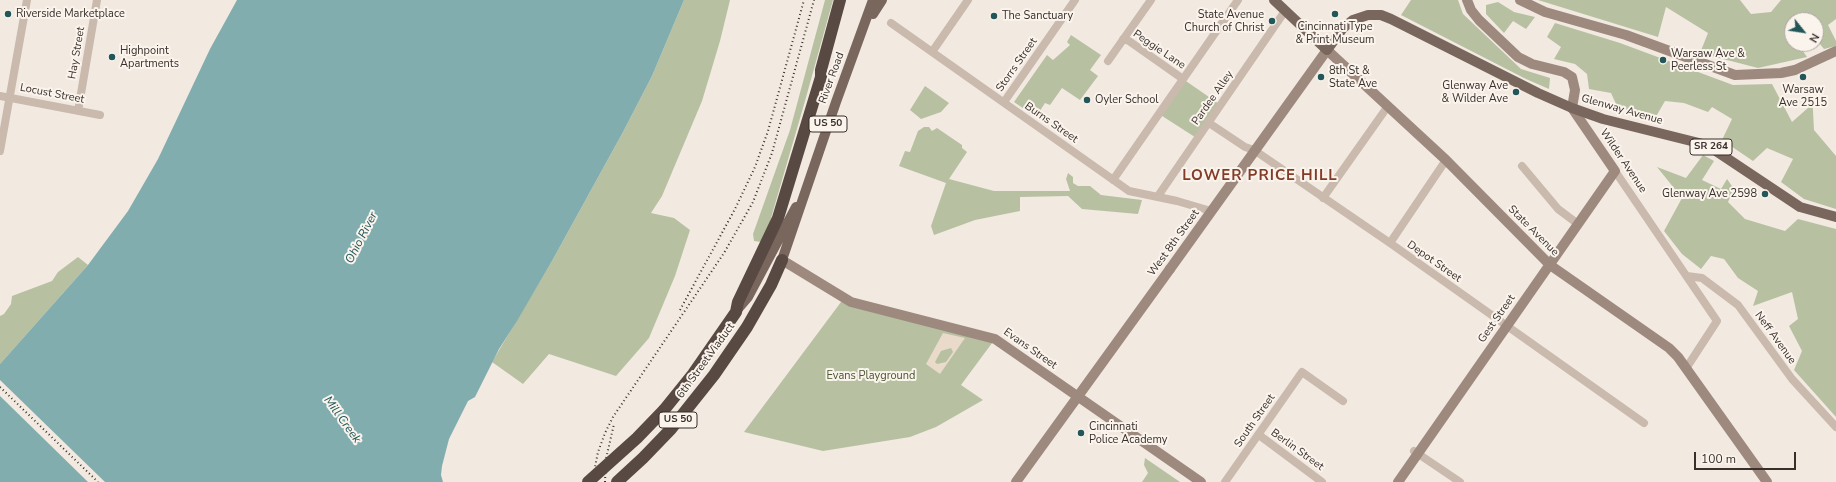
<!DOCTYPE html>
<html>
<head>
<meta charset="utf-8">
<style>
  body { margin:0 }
  #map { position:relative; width:1836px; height:482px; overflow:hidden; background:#f2e9e1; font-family:"Nunito Sans",sans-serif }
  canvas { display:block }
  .north { position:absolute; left:1784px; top:12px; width:40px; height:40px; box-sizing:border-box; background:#faf4ed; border:1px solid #ada59f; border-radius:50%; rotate:120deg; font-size:11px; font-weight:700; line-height:16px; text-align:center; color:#392f2b }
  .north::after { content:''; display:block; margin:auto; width:14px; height:18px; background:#225658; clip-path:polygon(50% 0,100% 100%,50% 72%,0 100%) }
  .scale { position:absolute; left:1694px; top:452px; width:102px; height:18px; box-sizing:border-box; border:2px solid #392f2b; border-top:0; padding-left:5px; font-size:12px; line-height:14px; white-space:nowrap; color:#392f2b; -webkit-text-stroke:3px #faf4ed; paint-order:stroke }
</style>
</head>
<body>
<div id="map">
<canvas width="1836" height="482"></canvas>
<div class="north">N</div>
<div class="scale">100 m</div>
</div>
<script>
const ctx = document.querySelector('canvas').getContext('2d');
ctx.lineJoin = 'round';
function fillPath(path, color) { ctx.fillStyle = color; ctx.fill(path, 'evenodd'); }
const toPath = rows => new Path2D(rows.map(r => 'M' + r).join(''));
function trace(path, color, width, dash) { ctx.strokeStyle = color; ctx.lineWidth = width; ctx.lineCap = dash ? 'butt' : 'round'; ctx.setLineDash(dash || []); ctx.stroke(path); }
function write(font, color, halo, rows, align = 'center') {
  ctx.font = font + ' "Nunito Sans",sans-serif'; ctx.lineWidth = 4; ctx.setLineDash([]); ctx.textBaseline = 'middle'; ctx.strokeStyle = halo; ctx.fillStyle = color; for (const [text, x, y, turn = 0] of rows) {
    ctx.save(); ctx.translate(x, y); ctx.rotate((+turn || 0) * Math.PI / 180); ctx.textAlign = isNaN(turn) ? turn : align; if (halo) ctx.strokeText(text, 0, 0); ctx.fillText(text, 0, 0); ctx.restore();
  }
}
fillPath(toPath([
  [684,0,730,0,720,41,702,101,662,196,651,213,674,218,690,230,675,276,649,338,616,376,549,354,523,384,492,362,552,261,623,132,652,76],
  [825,0,833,0,805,101,769,225,761,242,754,241,753,234,790,130],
  [1411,0,1458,0,1463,14,1521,69,1550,78,1549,89,1526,79,1401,15],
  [1538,0,1740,0,1751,14,1771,12,1781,0,1836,0,1836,19,1828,25,1836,41,1836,46,1824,49,1816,39,1816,20,1792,20,1792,44,1798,44,1807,57,1758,68,1700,53,1708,33,1666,7,1658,37],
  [1498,2,1514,12,1535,17,1526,29,1513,21,1504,33,1486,14,1486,5],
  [1555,23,1620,43,1733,85,1772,84,1792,122,1809,107,1812,93,1814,130,1836,156,1836,209,1804,199,1781,182,1793,159,1767,148,1753,161,1722,140,1732,119,1712,107,1708,112,1684,103,1665,101,1654,120,1617,106,1611,93,1589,89,1587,74,1575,64,1554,59,1561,47,1547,37],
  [1071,35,1101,55,1090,70,1098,76,1080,100,1062,88,1050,105,1045,103,1036,117,1014,102,1047,55,1053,60,1070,45,1067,42],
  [1183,79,1222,106,1198,139,1159,114],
  [925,86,949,103,941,112,921,119,910,110],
  [924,127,929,127,932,131,937,128,962,145,962,148,967,152,949,179,994,191,1070,191,1066,179,1068,173,1073,177,1073,183,1078,186,1090,186,1101,195,1142,200,1138,214,1082,209,1068,196,1020,197,1020,211,975,220,934,235,931,226,946,183,899,166,905,151,910,152,918,131],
  [1703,155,1714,161,1702,180,1721,189,1727,179,1734,189,1728,202,1745,219,1785,231,1798,219,1836,229,1836,417,1794,370,1802,351,1789,326,1798,319,1792,292,1753,306,1758,291,1738,278,1724,259,1711,256,1701,269,1682,254,1664,231,1682,198,1657,167,1686,178],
  [78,257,88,265,0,364,0,316,4,314,11,304,12,296,52,281,58,272],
  [844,298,995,339,961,385,983,400,936,427,910,437,823,451,744,432],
  [1145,458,1180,482,1142,482,1148,473,1144,465]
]), '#b7c1a1');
fillPath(toPath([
  [943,333,965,338,940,374,926,364],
  [951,348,953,352,946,362,937,364,935,362,941,351]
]), '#e9dac9');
fillPath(toPath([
  [237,0,684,0,652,76,623,132,552,261,517,321,499,349,475,397,468,401,449,439,442,466,441,475,443,482,0,482,0,364,88,265,128,211,158,159,210,49]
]), '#81adae');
fillPath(toPath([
  [0,380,105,482,88,482,0,396]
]), '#f2e9e1');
trace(toPath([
  [891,23,1129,191,1177,201,1211,211],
  [1123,39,1129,41,1183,79],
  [932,52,968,0],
  [1108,61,1151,0],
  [0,96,100,115],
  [1004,102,1075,0],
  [78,111,97,0],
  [1209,123,1245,147,1254,150,1390,243,1644,423],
  [0,151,27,0],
  [1522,166,1558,209,1578,224],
  [1615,171,1717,321,1687,367],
  [1113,180,1238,0],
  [1158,196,1285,11],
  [1323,198,1388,106],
  [1390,243,1446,160],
  [1687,276,1702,278,1738,305,1792,379,1836,427],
  [1259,435,1322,482],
  [1414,451,1460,482],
  [1225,482,1302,372,1343,401]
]), '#cab9ad', 8);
trace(toPath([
  [1520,0,1545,12,1626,35,1735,75,1781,73,1795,70,1836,51],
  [782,260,851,302,995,339,1201,482],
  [1170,269,1327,50,1446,160,1550,265,1669,348,1678,357,1767,482],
  [1398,482,1615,171,1572,108,1575,90,1572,77,1564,72,1532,64,1518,57,1479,20,1471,10,1467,0]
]), '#9e897e', 10);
trace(toPath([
  [1274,0,1327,50,1343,28,1353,20,1368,15,1381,15,1391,19,1538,93,1572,108,1603,119,1707,145,1800,207,1836,217],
  [873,14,882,0],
  [782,260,836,102,873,0],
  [736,311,748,297,796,207]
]), '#79665d', 10);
trace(toPath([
  [664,410,693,374,736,312,738,302,778,218,821,77,821,70,840,0],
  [617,482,643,458,671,429,714,375,747,327,771,285,782,260]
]), '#594943', 12);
trace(toPath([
  [680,310,735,209,755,167,768,131,804,0],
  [0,387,98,482],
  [592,482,598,452,605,433,613,417,724,253,753,202,772,153,814,0],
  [605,482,606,459,614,424]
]), '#392f2b', 2, [1, 3]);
trace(toPath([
  [1016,482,1170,269]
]), '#9e897e', 10);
trace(toPath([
  [588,482,637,438,664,410]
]), '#594943', 12);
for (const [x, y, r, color] of [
  [8,14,4,"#225658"],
  [1335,14,4,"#225658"],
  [994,16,4,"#225658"],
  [1272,21,4,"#225658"],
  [112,57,4,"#225658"],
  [1663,60,4,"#225658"],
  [1321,77,4,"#225658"],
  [1803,77,4,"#225658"],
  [1516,92,4,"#225658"],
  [1087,100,4,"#225658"],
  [1765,194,4,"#225658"],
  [1081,433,4,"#225658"]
]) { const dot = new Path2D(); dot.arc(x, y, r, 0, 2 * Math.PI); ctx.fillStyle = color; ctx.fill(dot); trace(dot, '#faf4ed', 1.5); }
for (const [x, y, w] of [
  [828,124,38],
  [1711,147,42],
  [678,420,38]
]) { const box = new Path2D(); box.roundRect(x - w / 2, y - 8, w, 16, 3); ctx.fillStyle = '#faf4ed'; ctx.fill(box); trace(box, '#392f2b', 1); }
write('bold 10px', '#392f2b', null, [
  ["US 50",828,124],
  ["SR 264",1711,147],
  ["US 50",678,420]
]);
write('11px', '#392f2b', '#faf4ed', [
  ["Riverside Marketplace",16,14],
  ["State Avenue",1264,15,"right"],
  ["Church of Christ",1264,28,"right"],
  ["The Sanctuary",1002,16],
  ["Cincinnati Type",1335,27,"center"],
  ["& Print Museum",1335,40,"center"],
  ["Highpoint",120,51],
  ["Apartments",120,64],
  ["Warsaw Ave &",1671,54],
  ["Peerless St",1671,67],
  ["8th St &",1329,71],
  ["State Ave",1329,84],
  ["Glenway Ave",1508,86,"right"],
  ["& Wilder Ave",1508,99,"right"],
  ["Warsaw",1803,90,"center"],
  ["Ave 2515",1803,103,"center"],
  ["Oyler School",1095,100],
  ["Glenway Ave 2598",1757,194,"right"],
  ["Cincinnati",1089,427],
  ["Police Academy",1089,440]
], 'left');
write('11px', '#392f2b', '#faf4ed', [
  ["Peggie Lane",1159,50,34],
  ["Hay Street",77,53,-80],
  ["Storrs Street",1017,65,-55],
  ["River Road",832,78,-70],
  ["Locust Street",52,94,11],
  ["Pardee Alley",1213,98,-55],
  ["Glenway Avenue",1622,110,16],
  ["Burns Street",1051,123,35],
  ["Wilder Avenue",1623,161,56],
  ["State Avenue",1533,231,45],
  ["West 8th Street",1174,243,-54],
  ["Depot Street",1434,262,35],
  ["Gest Street",1497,319,-55],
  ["Neff Avenue",1775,338,54],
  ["Evans Street",1030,349,35],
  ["6th Street Viaduct",706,361,-54],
  ["South Street",1255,421,-55],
  ["Berlin Street",1297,450,36]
]);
write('11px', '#495630', '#faf4ed', [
  ["Evans Playground",871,376]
]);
write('italic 12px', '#225658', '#faf4ed', [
  ["Ohio River",362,238,-63],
  ["Mill Creek",342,420,54]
]);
ctx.letterSpacing = '1px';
write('bold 15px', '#833c28', '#faf4ed', [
  ["LOWER PRICE HILL",1260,176]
]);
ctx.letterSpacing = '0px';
</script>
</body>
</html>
